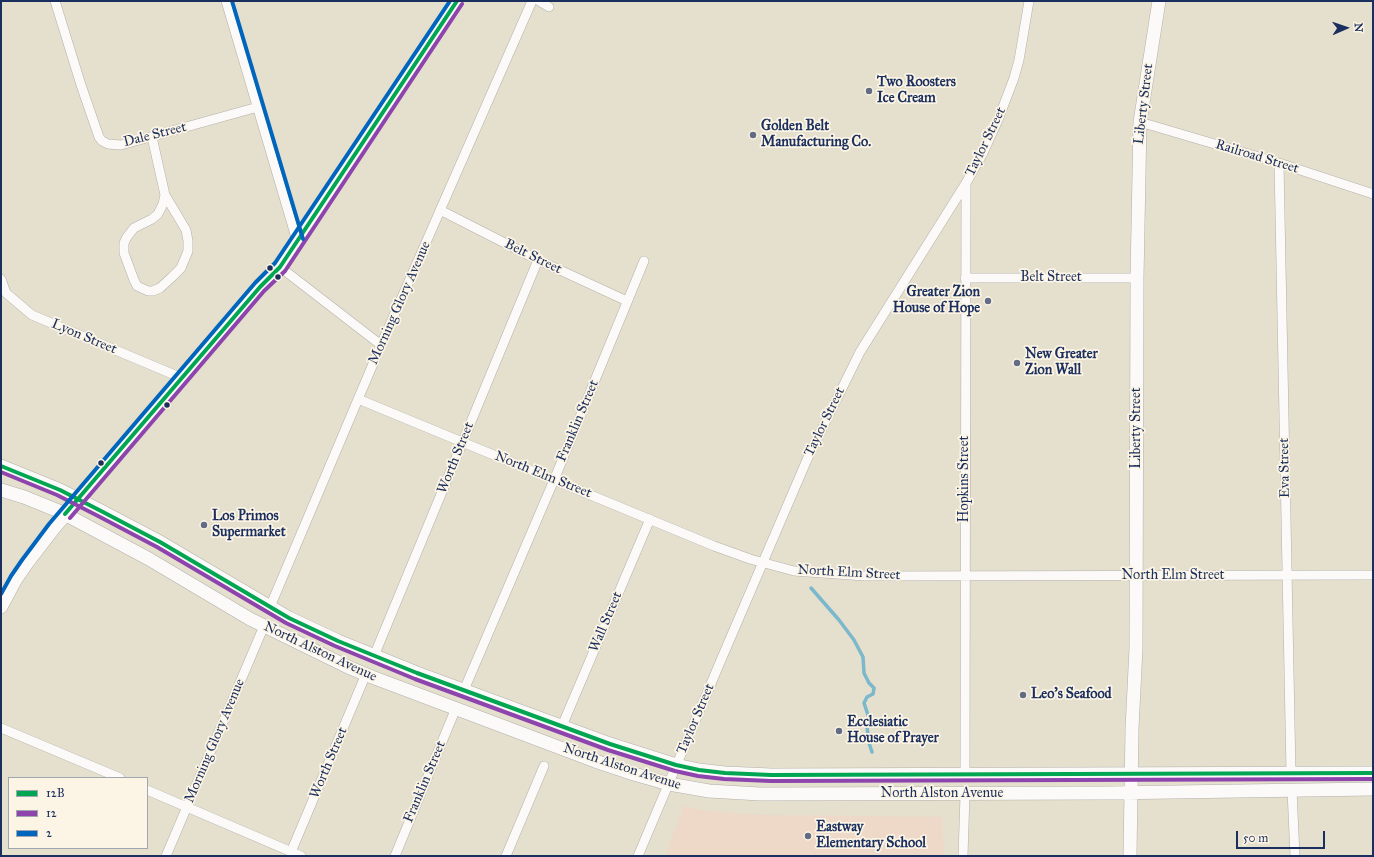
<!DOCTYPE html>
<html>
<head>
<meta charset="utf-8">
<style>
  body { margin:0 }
  #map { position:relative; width:1374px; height:857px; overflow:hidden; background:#e5dfce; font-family:"IM FELL Great Primer",serif }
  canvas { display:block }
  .frame { position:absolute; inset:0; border:2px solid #1b2f5e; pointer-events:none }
  .legend { position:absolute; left:8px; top:777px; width:140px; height:72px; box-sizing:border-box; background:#fcf5e5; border:1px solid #a2a6af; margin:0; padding:5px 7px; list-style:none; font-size:12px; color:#1b2f5e }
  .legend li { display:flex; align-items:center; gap:8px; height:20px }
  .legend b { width:20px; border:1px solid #a2a6af }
  .north { position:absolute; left:1326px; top:8px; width:40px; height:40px; -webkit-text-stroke:3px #fcf5e5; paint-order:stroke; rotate:88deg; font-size:11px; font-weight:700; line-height:16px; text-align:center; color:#1b2f5e }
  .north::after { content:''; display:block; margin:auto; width:14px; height:18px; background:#1b2f5e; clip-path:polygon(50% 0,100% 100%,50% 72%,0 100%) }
  .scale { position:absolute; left:1236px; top:831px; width:89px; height:18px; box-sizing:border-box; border:2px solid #1b2f5e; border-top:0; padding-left:5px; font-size:12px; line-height:14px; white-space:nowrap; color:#1b2f5e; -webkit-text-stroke:3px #fcf5e5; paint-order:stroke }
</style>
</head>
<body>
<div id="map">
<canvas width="1374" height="857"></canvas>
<div class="frame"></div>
<ul class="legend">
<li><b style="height:5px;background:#00a651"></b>12B</li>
<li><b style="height:5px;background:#8e44ad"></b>12</li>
<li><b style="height:5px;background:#0065bd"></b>2</li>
</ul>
<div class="north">N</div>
<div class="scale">50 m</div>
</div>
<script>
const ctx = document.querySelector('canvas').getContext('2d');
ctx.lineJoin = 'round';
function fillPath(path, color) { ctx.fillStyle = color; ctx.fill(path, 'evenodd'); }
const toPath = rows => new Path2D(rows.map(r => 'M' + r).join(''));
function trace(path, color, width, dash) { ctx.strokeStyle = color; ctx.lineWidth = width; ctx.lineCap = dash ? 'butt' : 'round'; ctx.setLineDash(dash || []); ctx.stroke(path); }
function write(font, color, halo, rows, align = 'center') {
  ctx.font = font + ' "IM FELL Great Primer",serif'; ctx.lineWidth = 3.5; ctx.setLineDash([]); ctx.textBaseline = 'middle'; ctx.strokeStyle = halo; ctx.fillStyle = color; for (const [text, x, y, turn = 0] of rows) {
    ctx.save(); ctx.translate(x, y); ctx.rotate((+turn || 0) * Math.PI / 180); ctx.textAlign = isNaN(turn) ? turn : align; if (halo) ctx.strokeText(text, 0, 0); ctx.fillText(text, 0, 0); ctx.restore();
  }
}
fillPath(toPath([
  [684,806,702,810,758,815,942,817,944,856,665,856]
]), '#eed8c7');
trace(toPath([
  [811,588,839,620,854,640,863,657,864,673,869,683,874,688,873,694,867,697,864,703,869,718,867,727,869,743,872,752]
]), '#7bb8cc', 3.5);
const street = toPath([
  [55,1,81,85,99,137,102,141,108,144,121,145,258,107],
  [226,1,297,241],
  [539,1,549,7],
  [1140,122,1279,163,1373,194],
  [152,137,165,195],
  [1279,163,1291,773],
  [165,195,186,230,188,241,188,251,181,268,172,277,160,288,153,291,148,291,137,286,134,280,124,253,124,243,127,237,134,228,152,219,158,214,163,204,165,195],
  [440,210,538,260,627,301],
  [280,267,381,345],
  [965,278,1137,278],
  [1,279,6,293,32,315,182,378],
  [358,399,714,546,750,559,794,571,865,576,1373,575],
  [270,607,381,345,532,1],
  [374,656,538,260],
  [464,690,554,480,644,261],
  [562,726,650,519],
  [1,728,120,778],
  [965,775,966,183],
  [147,790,301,856],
  [1292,790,1295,856],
  [291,852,366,674],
  [166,856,264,626],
  [395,856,456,708],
  [506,856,544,766],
  [638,856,721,660,809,455,860,352,966,183,983,153,998,120,1014,78,1019,60,1029,1],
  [963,856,965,795]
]);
const secondary = toPath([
  [1,466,60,490,103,512,160,542,289,618,338,641,417,673,610,744,676,765,699,770,725,773,771,775,1373,773],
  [1,490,24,497,61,512,149,559,250,619,348,667,372,677,595,761,634,774,669,784,709,791,760,794,1108,793,1373,789],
  [1,607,16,579,27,563,54,528,260,287,280,267,457,1],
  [1130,856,1132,729,1136,648,1137,278,1140,122,1159,1]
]);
trace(street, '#b2b0aa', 10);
trace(secondary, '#b2b0aa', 14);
trace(street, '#fbfaf8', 9);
trace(secondary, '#fbfaf8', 13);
trace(toPath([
  [1,466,60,490,103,512,160,542,289,618,338,641,417,673,610,744,676,765,699,770,725,773,771,775,1373,773],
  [65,514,260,287,280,267,457,1]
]), '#00a651', 4);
trace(toPath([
  [1,472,57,495,100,517,157,547,286,623,335,646,415,679,608,750,675,771,698,776,724,779,771,781,1373,779],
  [70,518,264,291,285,271,462,4]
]), '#8e44ad', 4);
trace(toPath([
  [232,1,303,239],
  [1,594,11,576,22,560,49,524,255,283,275,263,450,1]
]), '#0065bd', 4);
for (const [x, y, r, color] of [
  [869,91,4,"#626d85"],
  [753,135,4,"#626d85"],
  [270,268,3.5,"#1b2f5e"],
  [278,277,3.5,"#1b2f5e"],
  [988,301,4,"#626d85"],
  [1017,363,4,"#626d85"],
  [167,405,3.5,"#1b2f5e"],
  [101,463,3.5,"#1b2f5e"],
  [204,525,4,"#626d85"],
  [1023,695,4,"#626d85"],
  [839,731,4,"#626d85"],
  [808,836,4,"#626d85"]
]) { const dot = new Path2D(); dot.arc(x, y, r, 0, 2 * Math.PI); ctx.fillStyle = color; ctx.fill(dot); trace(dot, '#fcf5e5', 1.5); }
write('bold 14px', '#1b2f5e', '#fcf5e5', [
  ["Two Roosters",877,83],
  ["Ice Cream",877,99],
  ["Golden Belt",761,127],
  ["Manufacturing Co.",761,143],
  ["Greater Zion",980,293,"right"],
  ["House of Hope",980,309,"right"],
  ["New Greater",1025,355],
  ["Zion Wall",1025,371],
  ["Los Primos",212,517],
  ["Supermarket",212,533],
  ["Leo's Seafood",1031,695],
  ["Ecclesiatic",847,723],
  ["House of Prayer",847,739],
  ["Eastway",816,828],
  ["Elementary School",816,844]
], 'left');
write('14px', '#1b2f5e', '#fcf5e5', [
  ["Liberty Street",1144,104,-83],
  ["Dale Street",155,135,-14],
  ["Taylor Street",986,142,-64],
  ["Railroad Street",1257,157,17],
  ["Belt Street",533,257,26],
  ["Belt Street",1051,278],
  ["Morning Glory Avenue",400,303,-66],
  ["Lyon Street",84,337,23],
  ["Franklin Street",578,421,-67],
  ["Taylor Street",825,422,-64],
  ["Liberty Street",1137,428,-90],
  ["Worth Street",456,458,-68],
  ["Eva Street",1285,468,-91],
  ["North Elm Street",543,475,22],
  ["Hopkins Street",965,479,-90],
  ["North Elm Street",849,573,3],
  ["North Elm Street",1173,576],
  ["Wall Street",606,622,-67],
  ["North Alston Avenue",320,652,25],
  ["Taylor Street",696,719,-67],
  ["Morning Glory Avenue",215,741,-67],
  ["Worth Street",329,763,-67],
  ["North Alston Avenue",622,767,18],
  ["Franklin Street",425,782,-67],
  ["North Alston Avenue",942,794]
]);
</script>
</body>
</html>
